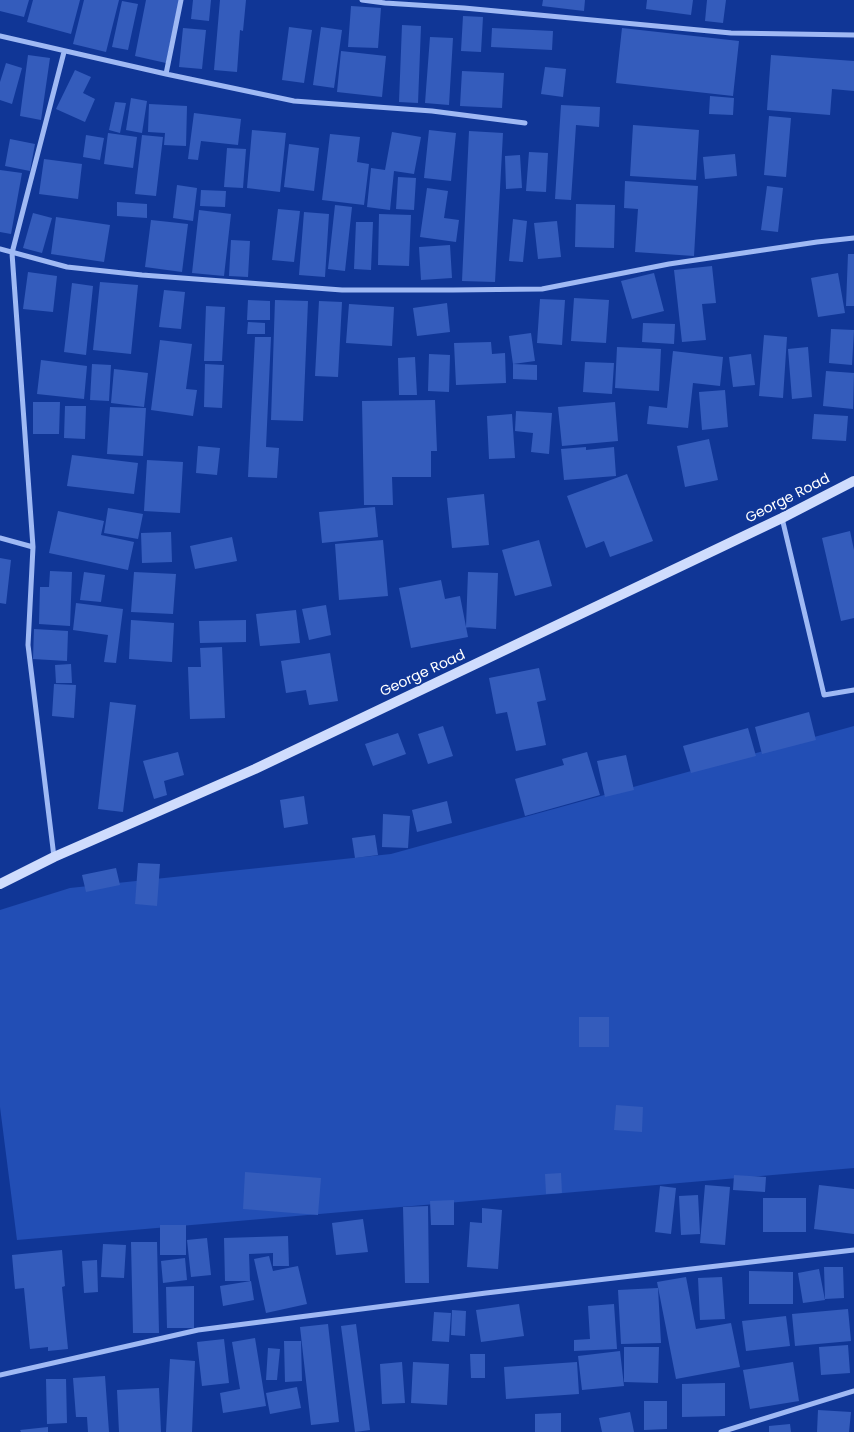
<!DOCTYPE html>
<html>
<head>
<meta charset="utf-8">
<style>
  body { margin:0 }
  canvas { display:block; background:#103696 }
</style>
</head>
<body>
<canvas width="854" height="1432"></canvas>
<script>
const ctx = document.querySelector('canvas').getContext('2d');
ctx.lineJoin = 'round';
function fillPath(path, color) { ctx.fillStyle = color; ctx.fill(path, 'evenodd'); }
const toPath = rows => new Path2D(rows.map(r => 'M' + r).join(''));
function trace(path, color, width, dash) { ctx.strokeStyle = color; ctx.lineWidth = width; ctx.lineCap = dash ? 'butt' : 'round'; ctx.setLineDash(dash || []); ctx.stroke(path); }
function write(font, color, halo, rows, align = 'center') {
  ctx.font = font + ' Poppins,sans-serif'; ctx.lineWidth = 4; ctx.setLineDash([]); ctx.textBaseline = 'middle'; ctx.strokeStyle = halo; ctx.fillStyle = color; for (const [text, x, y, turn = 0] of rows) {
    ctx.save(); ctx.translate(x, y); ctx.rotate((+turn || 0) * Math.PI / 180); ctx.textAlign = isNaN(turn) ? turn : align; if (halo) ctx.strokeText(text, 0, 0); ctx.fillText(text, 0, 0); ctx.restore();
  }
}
fillPath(toPath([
  [854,726,854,1168,17,1240,0,1107,0,910,70,888,391,854]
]), '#224eb5');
fillPath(toPath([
  [0,0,29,0,24,17,0,11],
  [33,0,80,0,71,34,27,22],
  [84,0,119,0,106,52,73,44],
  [146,0,179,0,166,63,135,56],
  [193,0,211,0,209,21,191,19],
  [220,0,246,0,243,31,240,30,237,72,214,70],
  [543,0,585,0,584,11,542,6],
  [647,0,693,0,691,15,646,9],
  [707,0,726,0,723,23,705,21],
  [122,1,138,4,128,50,112,47],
  [351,6,381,8,378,48,348,47],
  [463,16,483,17,481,52,461,51],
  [402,25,421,26,418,103,399,102],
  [289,27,312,30,304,83,282,80],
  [321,27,342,30,334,88,313,85],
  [183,28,206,30,202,69,179,67],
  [492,28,553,31,552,50,491,47],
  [622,28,739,41,733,96,616,83],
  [430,37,453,38,449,105,425,103],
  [341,51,386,56,382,97,337,92],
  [28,55,50,58,41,120,20,116],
  [771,55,854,61,854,91,832,89,830,115,767,110],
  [6,63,22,68,12,104,0,100,0,82],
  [545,67,566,69,563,97,541,94],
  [75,70,91,77,83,93,95,99,85,122,56,109],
  [462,71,504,73,502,108,460,106],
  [710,96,734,98,733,115,709,114],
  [131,98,147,101,142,133,126,130],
  [115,102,126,103,120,133,109,130],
  [149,104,187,106,186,146,164,145,165,133,148,132],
  [561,105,600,107,599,127,576,125,571,200,555,199],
  [194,113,241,119,238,145,201,141,198,160,188,159],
  [769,116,791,118,786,177,764,175],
  [633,125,699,130,696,180,630,176],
  [252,130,286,133,280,192,247,188],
  [429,130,456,133,451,181,424,178],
  [469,131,503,133,495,282,462,281],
  [392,132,421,137,414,174,394,171,390,210,367,207,371,168,385,170],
  [108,133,137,137,133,168,104,164],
  [330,134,360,137,357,162,369,164,364,205,322,200],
  [86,135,104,138,100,160,83,157],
  [142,135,163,137,156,196,135,194],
  [10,139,35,144,30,171,5,166],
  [289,144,319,148,314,191,284,187],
  [227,148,246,149,243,188,224,187],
  [529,152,548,153,546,192,526,191],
  [735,154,737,176,705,179,703,157],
  [520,155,522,188,506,189,505,156],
  [44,159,82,164,78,199,39,194],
  [0,170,22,173,11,234,0,232],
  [398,177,416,178,414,210,396,209],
  [625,181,698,186,694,256,635,252,638,209,624,208],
  [177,185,197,188,193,221,173,218],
  [767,186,783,188,778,232,761,230],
  [427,188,448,191,444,218,459,220,456,242,420,237],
  [201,190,226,191,225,207,200,206],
  [117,202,147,204,147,218,117,216],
  [576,204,615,205,614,248,575,247],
  [335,205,352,207,345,271,328,269],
  [278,209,300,211,294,262,272,260],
  [199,210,231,214,224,276,192,273],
  [304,212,329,214,325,277,299,275],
  [33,213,52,218,42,253,23,248],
  [379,214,411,215,409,266,378,265],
  [56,217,110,225,104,262,51,254],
  [513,219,527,221,523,262,509,261],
  [151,220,188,224,182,272,145,267],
  [557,221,561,257,538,259,534,223],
  [356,222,373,222,371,270,354,269],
  [231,240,250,241,248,277,229,276],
  [450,245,452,278,421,280,419,247],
  [848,254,854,254,854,306,846,306],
  [712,266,716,303,702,304,706,340,682,342,674,270],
  [28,272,57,276,53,312,23,309],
  [654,273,664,311,632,319,621,281],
  [838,273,845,313,818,317,811,278],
  [100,282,138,285,131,354,93,350],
  [72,283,93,286,86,355,64,352],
  [164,290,185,292,181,329,159,327],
  [574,298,609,300,606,343,571,341],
  [540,299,565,300,562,345,537,343],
  [248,300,270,301,270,320,247,320],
  [275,300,308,301,303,421,271,420],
  [319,301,342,302,338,377,315,376],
  [447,303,450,332,417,336,413,308],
  [349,304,394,307,392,346,346,343],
  [206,306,225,307,222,361,204,361],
  [248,322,265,323,265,334,247,334],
  [643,323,675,324,674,344,642,342],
  [831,329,854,330,852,365,829,363],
  [531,333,535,361,513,364,509,336],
  [764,335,787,337,783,398,759,396],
  [255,337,271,337,266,447,279,448,277,478,248,477],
  [160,340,192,344,186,389,197,390,193,416,151,410],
  [491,342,492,354,505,353,506,383,456,385,454,343],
  [617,347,661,349,659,391,615,388],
  [808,347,812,397,792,399,788,349],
  [673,351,723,357,720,386,693,383,688,428,647,424,649,406,667,408],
  [429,354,450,355,449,392,428,391],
  [751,354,755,385,733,387,729,357],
  [415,357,417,395,399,395,398,358],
  [41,360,87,366,84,399,37,394],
  [585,362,614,363,612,394,583,392],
  [92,364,111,365,109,401,90,400],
  [205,364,224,365,222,408,204,407],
  [513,364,537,365,537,380,513,379],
  [114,369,148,373,144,407,111,403],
  [826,371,854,373,853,409,823,406],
  [725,390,728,427,702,430,699,392],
  [435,400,437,451,431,451,431,477,392,477,393,505,364,505,362,401],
  [33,402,60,402,59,434,33,434],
  [615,402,618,441,562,446,558,407],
  [65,406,86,406,85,439,64,438],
  [110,407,146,408,143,456,107,454],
  [516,411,552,413,549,454,531,452,533,433,515,431],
  [512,414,515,458,489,459,487,416],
  [814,414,848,416,846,441,812,439],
  [709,439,718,480,685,487,677,446],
  [198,446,220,448,217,475,196,473],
  [586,447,586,450,614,447,616,476,564,480,561,449],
  [72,455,138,463,134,494,67,486],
  [147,460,183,462,180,513,144,511],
  [627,474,653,541,610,557,604,541,586,548,567,496],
  [484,494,489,545,452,548,447,498],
  [375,507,378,537,322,543,319,512],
  [108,508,143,514,138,539,104,533],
  [58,511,104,521,101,535,134,542,128,570,49,553],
  [850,531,854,550,854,618,841,621,822,538],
  [171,532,172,562,142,563,141,533],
  [232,537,237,561,195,569,190,546],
  [383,540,388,596,339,600,335,544],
  [539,540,552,586,515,596,502,550],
  [0,558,11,560,6,604,0,603],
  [50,571,72,572,70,626,39,624,40,587,49,587],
  [84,572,105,575,101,602,80,600],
  [134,572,176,574,173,614,131,612],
  [468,572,498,573,496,629,466,627],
  [441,580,445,599,460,596,468,637,411,648,399,588],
  [76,603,123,609,116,663,104,662,108,635,73,630],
  [326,605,331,635,309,640,302,609],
  [296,610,300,643,260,646,256,614],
  [131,620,174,623,172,662,129,659],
  [246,620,246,642,200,643,199,621],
  [34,629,68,631,67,661,33,659],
  [222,647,225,718,190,719,188,667,201,667,200,648],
  [330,653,338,701,309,705,306,690,286,693,281,661],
  [71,664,72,683,56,683,55,665],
  [539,668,546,700,537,702,546,745,516,751,507,712,496,714,489,678],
  [54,684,76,685,74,718,52,716],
  [110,702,136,705,123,812,98,809],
  [809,712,816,740,762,754,755,727],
  [443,726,453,756,428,764,418,734],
  [748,728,756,756,691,773,683,746],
  [398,733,406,754,373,766,365,744],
  [178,752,184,775,164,781,167,795,154,799,143,761],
  [587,752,600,795,525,816,515,779,564,765,562,759],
  [626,755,634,790,605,797,597,761],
  [304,796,308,824,284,828,280,800],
  [447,801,452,823,417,832,412,810],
  [383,814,410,816,408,848,382,847],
  [375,835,378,855,355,858,352,838],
  [138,863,160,864,157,906,135,904],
  [116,868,120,885,86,892,82,875],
  [579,1017,609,1017,609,1047,579,1047],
  [616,1105,643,1107,642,1132,614,1130],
  [245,1172,321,1178,318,1215,243,1209],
  [561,1173,562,1193,546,1194,545,1174],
  [734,1175,766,1177,765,1192,733,1190],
  [705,1185,730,1187,725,1245,700,1243],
  [819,1185,854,1189,854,1234,814,1229],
  [660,1186,676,1188,671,1234,655,1232],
  [698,1195,700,1234,681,1235,679,1196],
  [763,1198,806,1198,806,1232,763,1232],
  [454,1200,454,1225,431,1225,430,1201],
  [428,1206,429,1283,405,1283,403,1207],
  [482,1208,502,1210,498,1269,467,1267,470,1222,482,1223],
  [363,1219,368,1252,336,1255,332,1223],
  [160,1225,186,1225,186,1255,160,1255],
  [288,1236,289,1266,273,1266,273,1253,249,1254,250,1281,225,1281,224,1238],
  [207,1238,211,1275,191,1277,187,1240],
  [131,1242,157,1242,159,1333,133,1333],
  [103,1244,126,1245,124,1278,101,1277],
  [62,1250,65,1286,62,1287,68,1349,48,1351,48,1347,30,1349,24,1288,15,1289,12,1255],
  [269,1256,273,1271,298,1266,307,1304,266,1313,254,1259],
  [185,1258,187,1280,163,1283,161,1261],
  [97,1260,98,1292,84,1293,82,1261],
  [824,1267,843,1267,844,1298,825,1299],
  [819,1269,825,1300,803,1303,798,1273],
  [749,1271,793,1272,793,1304,749,1304],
  [686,1277,696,1329,731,1323,740,1367,676,1379,657,1282],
  [722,1277,725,1319,700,1320,698,1278],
  [251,1281,254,1300,223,1306,220,1286],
  [194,1286,194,1328,167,1328,166,1287],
  [658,1288,661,1343,621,1344,618,1290],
  [519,1304,524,1336,481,1342,476,1310],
  [614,1304,617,1349,574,1351,574,1340,590,1339,588,1306],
  [848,1309,851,1341,795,1346,792,1314],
  [452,1310,466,1311,465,1336,451,1335],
  [434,1312,451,1313,449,1342,432,1341],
  [786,1316,790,1346,746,1351,742,1321],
  [328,1324,339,1422,311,1425,300,1327],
  [356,1324,370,1430,355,1432,341,1326],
  [255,1338,266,1406,223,1413,220,1393,240,1389,232,1342],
  [224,1339,229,1383,202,1386,197,1342],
  [284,1341,301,1341,302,1381,285,1382],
  [848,1345,850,1373,821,1375,819,1347],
  [624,1347,659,1347,658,1383,624,1382],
  [268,1348,280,1349,277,1380,266,1380],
  [620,1351,624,1386,582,1390,578,1356],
  [470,1354,485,1354,485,1378,471,1378],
  [170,1359,195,1361,192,1432,166,1432],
  [402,1362,405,1403,382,1404,380,1364],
  [413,1362,449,1364,447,1405,411,1403],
  [577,1362,579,1394,506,1399,504,1367],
  [793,1362,799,1401,750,1409,743,1370],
  [105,1376,109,1432,88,1432,87,1417,76,1417,73,1378],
  [46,1379,66,1379,67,1423,47,1424],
  [725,1383,725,1416,682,1417,682,1384],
  [297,1387,301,1408,270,1414,266,1393],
  [159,1388,161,1432,119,1432,117,1390],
  [644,1401,667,1401,667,1429,644,1430],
  [818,1410,851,1412,849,1432,817,1432],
  [630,1412,634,1432,602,1432,599,1418],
  [561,1413,561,1432,535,1432,535,1414],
  [790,1424,791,1432,769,1432,769,1426],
  [48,1427,48,1432,21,1432,20,1430]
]), '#345cbc');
trace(toPath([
  [362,0,385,3,464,8,731,33,854,35],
  [0,36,166,74,181,0],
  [166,74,294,101,432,111,525,123],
  [0,249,67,267,142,275,342,290,453,290,542,289,669,264,817,242,854,238],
  [782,518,824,695,854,690],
  [0,538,33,547],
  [54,857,28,645,33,547,12,253,64,52],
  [0,1375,198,1330,486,1293,854,1250],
  [721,1432,854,1391]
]), '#9fb9f4', 5);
trace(toPath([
  [0,884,54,857,255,769,782,518,854,481]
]), '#cfdcfd', 10);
write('14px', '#fff', '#103696', [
  ["George Road",788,499,-27],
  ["George Road",423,674,-25]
]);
</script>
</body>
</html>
